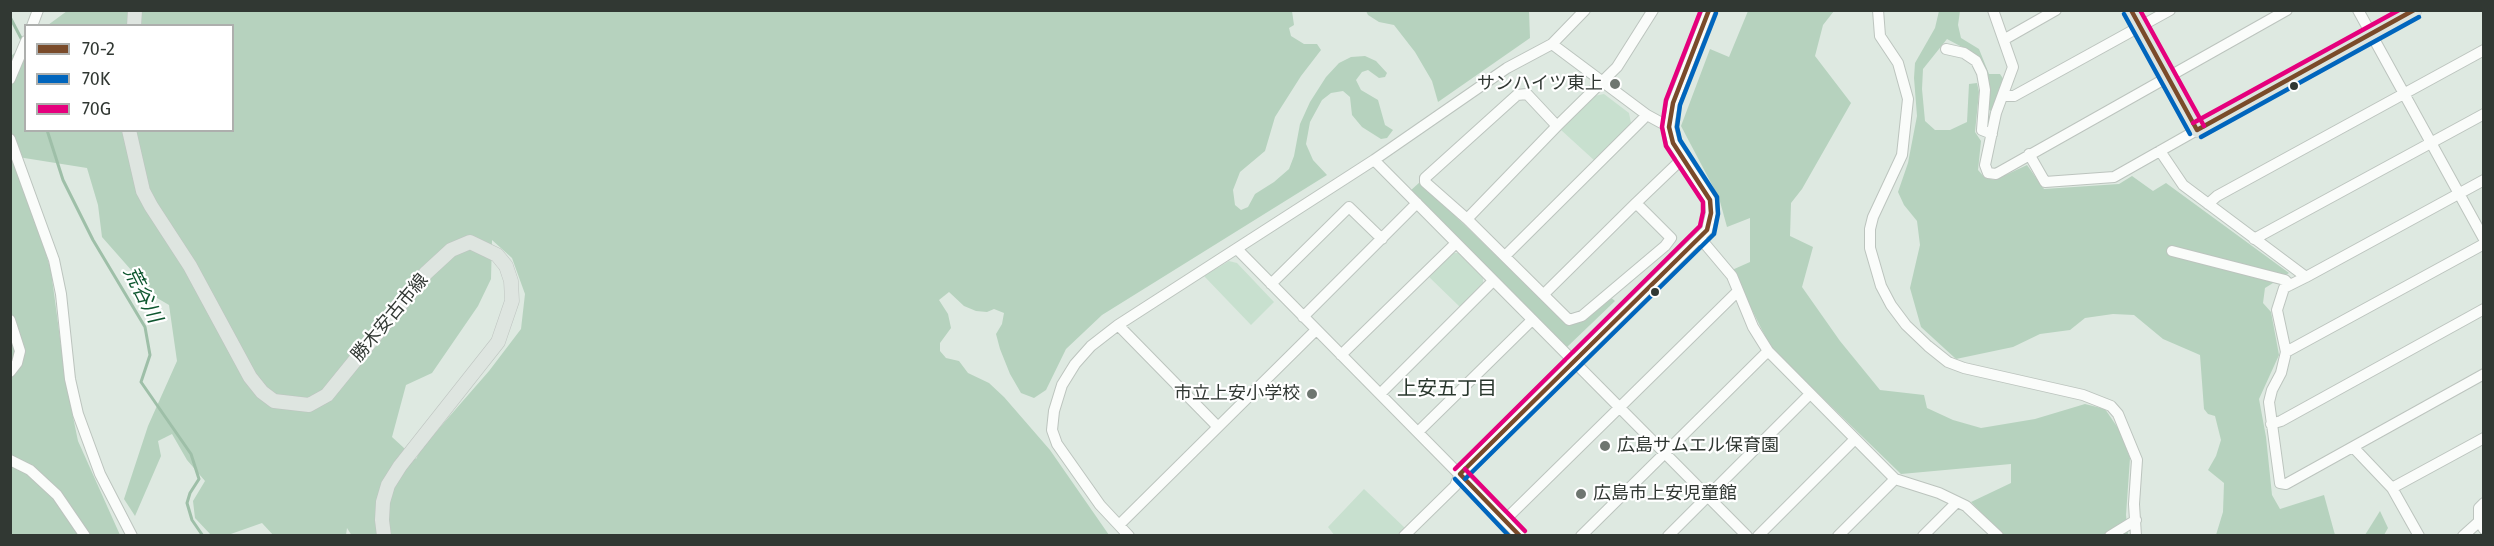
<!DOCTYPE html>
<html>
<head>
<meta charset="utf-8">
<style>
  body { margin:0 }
  #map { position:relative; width:2494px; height:546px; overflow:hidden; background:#dee9e1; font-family:"Fira Sans",sans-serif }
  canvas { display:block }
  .frame { position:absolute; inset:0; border:12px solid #313833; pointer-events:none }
  .legend { position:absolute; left:24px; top:24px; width:210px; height:108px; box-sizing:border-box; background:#fff; border:2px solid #adafad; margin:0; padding:8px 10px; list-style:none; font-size:18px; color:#313833 }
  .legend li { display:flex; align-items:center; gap:12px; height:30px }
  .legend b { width:30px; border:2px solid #adafad }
</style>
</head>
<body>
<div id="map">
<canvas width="2494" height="546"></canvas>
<div class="frame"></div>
<ul class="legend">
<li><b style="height:8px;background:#7a4b2a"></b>70-2</li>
<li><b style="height:8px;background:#0065bd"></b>70K</li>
<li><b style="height:8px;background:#e5007d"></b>70G</li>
</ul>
</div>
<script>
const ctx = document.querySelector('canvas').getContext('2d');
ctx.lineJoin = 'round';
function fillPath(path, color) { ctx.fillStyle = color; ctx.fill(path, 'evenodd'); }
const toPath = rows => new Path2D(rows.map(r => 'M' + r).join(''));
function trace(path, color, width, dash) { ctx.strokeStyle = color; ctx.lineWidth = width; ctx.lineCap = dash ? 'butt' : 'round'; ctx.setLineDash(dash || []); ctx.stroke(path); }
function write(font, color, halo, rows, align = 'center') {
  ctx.font = font + ' "Fira Sans","Noto Sans JP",sans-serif'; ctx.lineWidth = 4.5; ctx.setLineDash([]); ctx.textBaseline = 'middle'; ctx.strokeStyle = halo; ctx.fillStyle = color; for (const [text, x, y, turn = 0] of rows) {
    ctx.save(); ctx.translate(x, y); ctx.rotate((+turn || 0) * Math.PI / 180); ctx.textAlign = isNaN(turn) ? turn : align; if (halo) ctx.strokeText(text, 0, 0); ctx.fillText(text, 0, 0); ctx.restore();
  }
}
fillPath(toPath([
  [1604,94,1629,113,1631,123,1595,161,1561,130,1594,96],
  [1452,253,1458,253,1483,278,1483,283,1460,307,1428,276],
  [1229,261,1237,263,1274,302,1251,325,1204,276],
  [1364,489,1405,528,1397,535,1335,536,1328,527]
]), '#c8e0cf');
fillPath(toPath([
  [67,11,1292,11,1294,25,1289,28,1291,36,1304,44,1317,44,1321,50,1301,76,1275,117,1265,151,1240,172,1233,190,1235,205,1241,210,1248,207,1255,194,1274,182,1289,169,1294,156,1300,124,1310,102,1326,77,1339,63,1351,57,1365,56,1376,61,1387,73,1385,77,1379,78,1368,70,1362,72,1356,80,1361,90,1378,100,1385,125,1393,130,1387,138,1381,139,1362,127,1352,115,1350,97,1343,91,1331,93,1322,100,1310,122,1306,144,1313,160,1327,175,1102,315,1066,349,1046,390,1034,398,1021,393,1010,374,1000,349,996,334,1002,324,1004,313,994,309,987,312,976,311,964,306,949,292,939,300,948,314,951,328,940,343,940,351,946,358,959,361,968,373,989,383,1004,397,1050,450,1109,535,352,536,347,528,346,535,274,536,262,523,228,535,211,535,195,518,193,501,205,481,187,460,172,434,158,441,161,456,135,516,124,499,148,426,177,361,169,305,140,288,132,271,102,237,98,205,87,168,18,157,51,271,66,383,78,441,120,535,11,536,11,56,25,44,26,130,232,130,232,26,48,25],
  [492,240,512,258,525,294,521,329,489,371,421,449,416,459,392,437,406,385,432,373,478,306,491,279],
  [1366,11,1529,11,1530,38,1438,102,1432,81,1415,52,1394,25,1379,22,1368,15],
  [1748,11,1834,11,1823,25,1815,56,1851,103,1802,189,1791,203,1790,236,1813,247,1802,287,1840,341,1880,390,1924,395,1927,408,1953,420,1981,428,2035,419,2085,404,2105,409,2120,431,2130,458,2126,515,2128,535,2002,535,1971,502,2011,483,2011,464,1901,474,1771,348,1732,270,1750,262,1750,218,1727,227,1719,198,1681,126,1710,49,1729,57],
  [1939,11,1960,11,1958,25,1961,38,1979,49,1989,74,2000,74,2004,80,1991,111,1986,108,1986,74,1977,55,1947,39,1923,69,1922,89,1925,121,1935,130,1950,130,1967,122,1969,84,1977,83,1979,92,1975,132,1981,141,1978,170,1985,178,1995,180,2027,165,2044,189,2119,184,2132,176,2153,191,2166,183,2289,273,2265,288,2263,303,2271,312,2279,355,2259,399,2266,437,2272,495,2280,509,2324,495,2335,535,2216,535,2223,512,2224,483,2208,470,2216,456,2221,440,2215,416,2208,414,2204,409,2200,355,2163,339,2134,315,2113,314,2085,318,2070,330,2040,334,2013,347,1956,359,1921,327,1910,288,1920,245,1917,221,1904,205,1898,192,1908,163,1917,116,1914,78,1915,63,1935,28],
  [1420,182,1567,324,1583,321,1609,296,1615,301,1566,348,1410,191],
  [2380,511,2388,528,2384,535,2365,535]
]), '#b6d2be');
trace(toPath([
  [10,17,23,42],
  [47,130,63,180,93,240,145,327,150,355,141,382,191,454,199,479,190,493,187,503,192,520,203,536]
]), '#9ebfa8', 3);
const minor = toPath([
  [1653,10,1617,67,1557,126,1527,94,1517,95,1425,178,1425,182,1467,219,1569,320,1582,316,1665,246,1671,238,1636,203,1682,159],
  [1878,10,1880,36,1898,63,1908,99,1902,155,1873,217,1870,229,1870,248,1881,286,1891,305,1906,325,1928,346,1948,362,1964,368,2083,395,2111,406,2118,414,2137,460,2134,504,2136,536],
  [1993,10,2013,67,1996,113,1985,165,1988,173,1996,174,2287,10],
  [2358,10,2484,239],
  [32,26,38,10],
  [2005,39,2056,10],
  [1552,44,1647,115,1669,127],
  [1946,49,1964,53,1976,61,1982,73,1985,90,1982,130,1992,134],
  [10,79,26,41],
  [2003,96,2014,96,2170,10],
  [10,139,54,260,61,294,70,379,78,414,100,474,132,536],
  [2160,151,2183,185,2306,277,2284,288,2277,310,2286,352,2281,373,2272,390,2269,402,2280,483,2286,484,2484,374],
  [2029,154,2045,182,2114,177,2197,130],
  [1374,160,1747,536],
  [2208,204,2217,196,2484,50],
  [1467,219,1557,126],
  [1700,238,1732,276,1753,327,1768,351,1895,479,1939,493,1966,506,1998,536],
  [2254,239,2484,114],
  [1237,249,1520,536],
  [2172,251,2285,280,2290,285],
  [1505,256,1647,115],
  [2306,277,2484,180],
  [1271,284,1349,207,1382,239],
  [1544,294,1636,203],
  [1303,317,1417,203],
  [10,320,20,351,17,363,10,372],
  [1118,325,1218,427],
  [2286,352,2484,244],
  [1341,355,1456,243],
  [1380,394,1493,281],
  [2271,424,2281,421,2484,309],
  [1418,432,1532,320],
  [2353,447,2392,488,2419,536],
  [10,460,30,470,57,495,85,536],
  [2392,488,2484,438],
  [2484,503,2479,508,2479,521,2484,529],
  [1505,520,1737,292],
  [1119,525,1316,330],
  [1129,536,1100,505,1057,444,1052,430,1054,411,1062,385,1075,364,1091,346,1118,325,1374,160,1507,68,1552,44,1585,10],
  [1404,536,1455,486,1460,474,1707,230,1711,213,1710,200,1673,143,1669,127,1673,103,1709,10],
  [1581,536,1768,351],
  [1668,536,1810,394],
  [1758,536,1855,439],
  [1838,536,1895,479],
  [1923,536,1957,502],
  [2110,536,2136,520],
  [2463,536,2483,518]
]);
const major = toPath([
  [2131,10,2197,130,2415,10],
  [134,26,135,10],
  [129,130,143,191,151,206,190,266,250,377,262,392,274,401,309,405,327,395,426,273,451,250,470,242,497,255,506,266,511,281,512,301,498,342,400,466,388,485,383,502,382,520,384,536]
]);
trace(minor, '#bcc4be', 12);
trace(major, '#bec4c0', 15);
trace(minor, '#fafcfa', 10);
trace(major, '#dee5e0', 14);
trace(toPath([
  [2131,10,2197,130],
  [2197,130,2414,10],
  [1460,474,1707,230,1711,213,1710,200,1673,143,1669,127,1673,103,1709,10],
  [1460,474,1520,536]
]), '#7a4b2a', 4.5);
trace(toPath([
  [2124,14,2190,134],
  [2201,137,2419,17],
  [1455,479,1509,536],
  [1465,479,1714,234,1718,214,1717,197,1680,140,1677,127,1680,105,1716,13]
]), '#0065bd', 4.5);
trace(toPath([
  [2140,10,2204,126],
  [2193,123,2399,10],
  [1455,469,1700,226,1703,212,1703,202,1666,146,1662,127,1666,100,1701,10],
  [1465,469,1525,531]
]), '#e5007d', 4.5);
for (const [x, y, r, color] of [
  [1615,84,6,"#6e7670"],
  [2294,86,5,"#313833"],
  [1655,292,5,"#313833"],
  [1312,394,6,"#6e7670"],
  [1605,446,6,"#6e7670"],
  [1581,494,6,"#6e7670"]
]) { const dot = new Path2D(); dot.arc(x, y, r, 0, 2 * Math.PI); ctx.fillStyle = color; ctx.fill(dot); trace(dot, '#fff', 2); }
write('18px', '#313833', '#fff', [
  ["サンハイツ東上",1603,84],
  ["市立上安小学校",1300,394],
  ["広島サムエル保育園",1617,446,"left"],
  ["広島市上安児童館",1593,494,"left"]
], 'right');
write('18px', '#313833', '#fff', [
  ["勝木安古市線",390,318,-50]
]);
write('italic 20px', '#0e562f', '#fff', [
  ["荒谷川",142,295,63]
]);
write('20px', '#29372d', '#fff', [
  ["上安五丁目",1447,389]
]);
</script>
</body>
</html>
